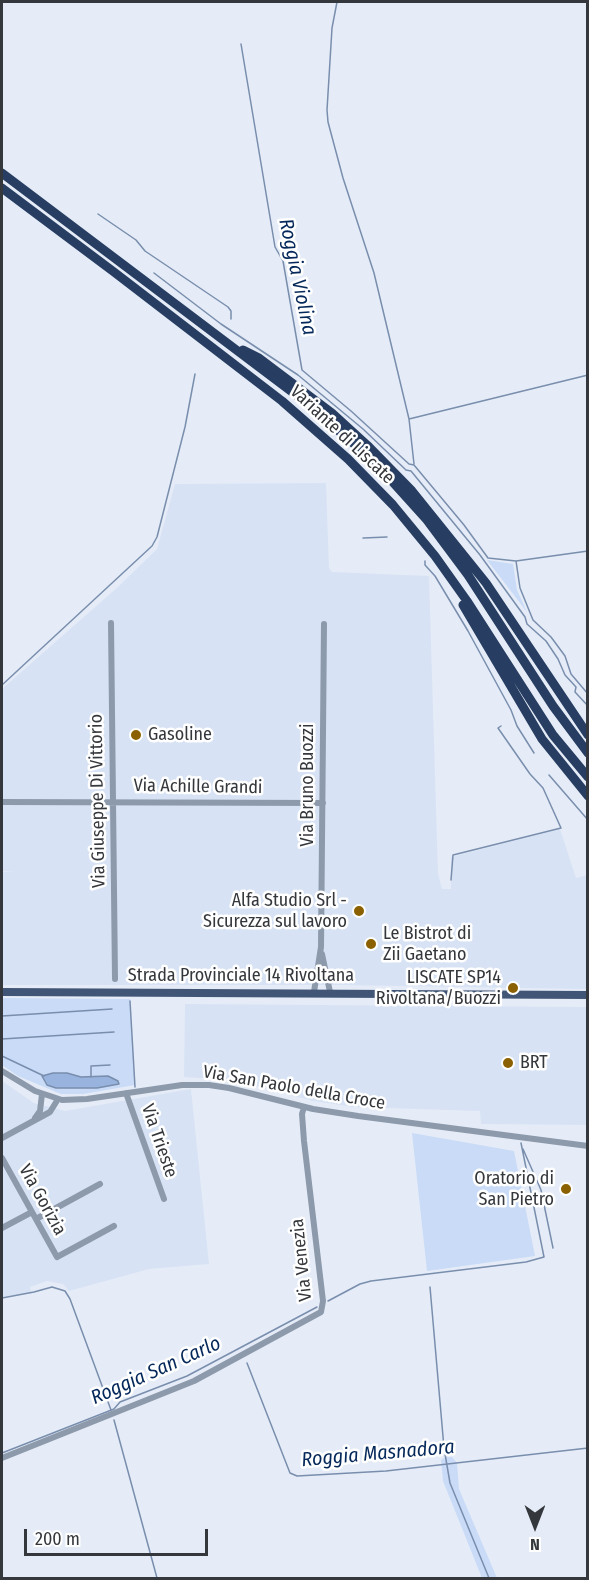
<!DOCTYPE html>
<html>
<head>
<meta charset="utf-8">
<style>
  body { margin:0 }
  #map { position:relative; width:589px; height:1580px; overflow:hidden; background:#e5ecf7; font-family:"Fira Sans Condensed",sans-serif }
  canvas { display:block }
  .frame { position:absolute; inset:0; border:3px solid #34373b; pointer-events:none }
  .north { position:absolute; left:505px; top:1496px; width:60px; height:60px; -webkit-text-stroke:4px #fff; paint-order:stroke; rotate:180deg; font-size:16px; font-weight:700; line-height:24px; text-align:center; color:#34373b }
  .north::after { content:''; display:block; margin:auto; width:21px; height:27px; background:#34373b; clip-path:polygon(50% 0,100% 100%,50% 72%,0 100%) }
  .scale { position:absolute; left:24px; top:1529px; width:184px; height:27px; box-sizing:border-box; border:3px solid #34373b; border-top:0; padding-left:8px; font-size:18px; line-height:21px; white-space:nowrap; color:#34373b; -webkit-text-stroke:4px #fff; paint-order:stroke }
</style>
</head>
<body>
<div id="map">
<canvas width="589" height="1580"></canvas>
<div class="frame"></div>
<div class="north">N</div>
<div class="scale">200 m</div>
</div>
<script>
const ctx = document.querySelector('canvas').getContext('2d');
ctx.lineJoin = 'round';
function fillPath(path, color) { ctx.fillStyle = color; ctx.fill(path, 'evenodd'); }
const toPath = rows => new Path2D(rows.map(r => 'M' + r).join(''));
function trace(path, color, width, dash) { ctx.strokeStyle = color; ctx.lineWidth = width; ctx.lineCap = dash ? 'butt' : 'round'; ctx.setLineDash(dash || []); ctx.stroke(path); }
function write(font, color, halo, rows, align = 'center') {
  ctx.font = font + ' "Fira Sans Condensed",sans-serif'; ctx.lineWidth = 5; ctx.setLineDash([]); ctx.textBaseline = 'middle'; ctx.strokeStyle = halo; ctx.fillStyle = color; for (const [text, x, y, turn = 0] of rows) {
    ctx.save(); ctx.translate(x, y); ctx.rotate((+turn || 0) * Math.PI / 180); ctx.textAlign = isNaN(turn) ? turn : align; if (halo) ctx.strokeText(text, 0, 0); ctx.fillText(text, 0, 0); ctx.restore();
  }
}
fillPath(toPath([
  [326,483,329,568,332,572,429,576,438,873,442,889,451,889,451,857,560,829,576,878,587,875,587,989,340,985,2,985,2,872,15,871,2,871,2,689,119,586,157,549,175,484],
  [185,1004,587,1007,587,1125,481,1124,480,1111,354,1107,314,1101,230,1080,184,1077],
  [2,1081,34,1103,65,1111,191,1089,209,1264,149,1269,69,1291,63,1284,47,1281,30,1287,31,1292,2,1297]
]), '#d7e2f4');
fillPath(toPath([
  [487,560,513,564,517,590,527,612],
  [2,998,130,999,135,1085,83,1094,61,1094,18,1076,2,1065],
  [412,1133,514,1151,535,1256,427,1271],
  [446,1457,452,1457,457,1463,459,1489,497,1578,482,1578,443,1481,441,1460]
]), '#c9dbf6');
const water = toPath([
  [53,1073,67,1073,81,1077,108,1076,118,1081,119,1084,97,1088,56,1088,47,1085,42,1076,53,1073]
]);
fillPath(water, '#97b3de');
trace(water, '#798ead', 1.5);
trace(toPath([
  [337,2,332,28,327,110,328,122,343,178,374,273,409,419,414,464],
  [241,44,275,247,283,261,302,370,351,411,409,464,414,465,464,525,488,558,516,561,588,551],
  [98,214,136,240,145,251,228,307,231,311,231,319],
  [154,273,221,324,298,375,363,429,406,470,411,471,480,555,525,617,527,624,546,641,558,659,565,675,576,687,575,692,588,706],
  [409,419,588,375],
  [363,538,387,537],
  [425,561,425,565,435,576,468,631,511,710,517,726,534,753],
  [516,561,520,588,533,620,551,637,565,656,571,674,588,694],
  [2,685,152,546,157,537,185,427,195,374],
  [549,775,588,820],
  [451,880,453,855,561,828,543,788,530,774,498,728,501,726],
  [130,1001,135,1087],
  [2,1016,112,1009],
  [2,1039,114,1032],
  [2,1056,44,1076],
  [91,1077,91,1066,110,1065],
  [523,1149,541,1190,553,1248],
  [430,1287,444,1448,450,1483,489,1578],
  [2,1298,34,1292,52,1287,65,1291,70,1299,111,1410],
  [328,1301,360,1284,371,1281,526,1262,544,1257,521,1143],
  [247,1363,290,1473,297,1476,386,1471,588,1448],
  [114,1420,157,1578],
  [2,1453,114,1409,120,1402,187,1376,317,1307]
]), '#798ead', 1.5);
trace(toPath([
  [111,623,115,979],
  [2,802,323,803],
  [322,954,330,992],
  [314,992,321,947,324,624],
  [2,1071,35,1091,62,1100,87,1099,182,1085,209,1085,229,1088,313,1109,358,1116,588,1146],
  [126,1093,164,1199],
  [35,1118,40,1111,42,1094],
  [2,1138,50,1112,58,1099],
  [2,1158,57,1257,114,1226],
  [36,1219,100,1184],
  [2,1228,32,1212],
  [2,1458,194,1381,321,1312,323,1301,304,1141,302,1114,304,1107]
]), '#8d9aac', 6);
trace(toPath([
  [2,992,588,995]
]), '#415676', 8);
trace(toPath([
  [2,173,300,398,360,449,390,479,427,520,468,575,553,706,588,753],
  [2,188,114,272,282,401,348,459,393,505,435,556,467,601,553,735,588,777],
  [243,350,259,358,332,413,367,445,412,491,486,583,588,735],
  [463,605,542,739,588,796]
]), '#273e62', 9);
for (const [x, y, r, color] of [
  [136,735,6,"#8a6000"],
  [359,911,6,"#8a6000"],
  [371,944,6,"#8a6000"],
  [513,988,6,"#8a6000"],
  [508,1063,6,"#8a6000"],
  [566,1189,6,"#8a6000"]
]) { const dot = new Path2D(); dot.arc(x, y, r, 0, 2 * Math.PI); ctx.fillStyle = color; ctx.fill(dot); trace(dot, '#fff', 2); }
write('18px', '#34373b', '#fff', [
  ["Variante di Liscate",342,435,43],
  ["Via Bruno Buozzi",308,785,-90],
  ["Via Achille Grandi",198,787,1],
  ["Via Giuseppe Di Vittorio",98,801,-91],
  ["Strada Provinciale 14 Rivoltana",241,976],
  ["Via San Paolo della Croce",294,1088,10],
  ["Via Trieste",159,1141,71],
  ["Via Gorizia",42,1200,61],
  ["Via Venezia",302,1260,-96]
]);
write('18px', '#34373b', '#fff', [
  ["Gasoline",148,735],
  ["Alfa Studio Srl -",347,901,"right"],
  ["Sicurezza sul lavoro",347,922,"right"],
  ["Le Bistrot di",383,934],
  ["Zii Gaetano",383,955],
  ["LISCATE SP14",501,978,"right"],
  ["Rivoltana/Buozzi",501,999,"right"],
  ["BRT",520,1063],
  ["Oratorio di",554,1179,"right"],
  ["San Pietro",554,1200,"right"]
], 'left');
write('italic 20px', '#05285a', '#fff', [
  ["Roggia Violina",297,277,78],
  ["Roggia San Carlo",156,1371,-24],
  ["Roggia Masnadora",378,1454,-5]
]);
</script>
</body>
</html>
